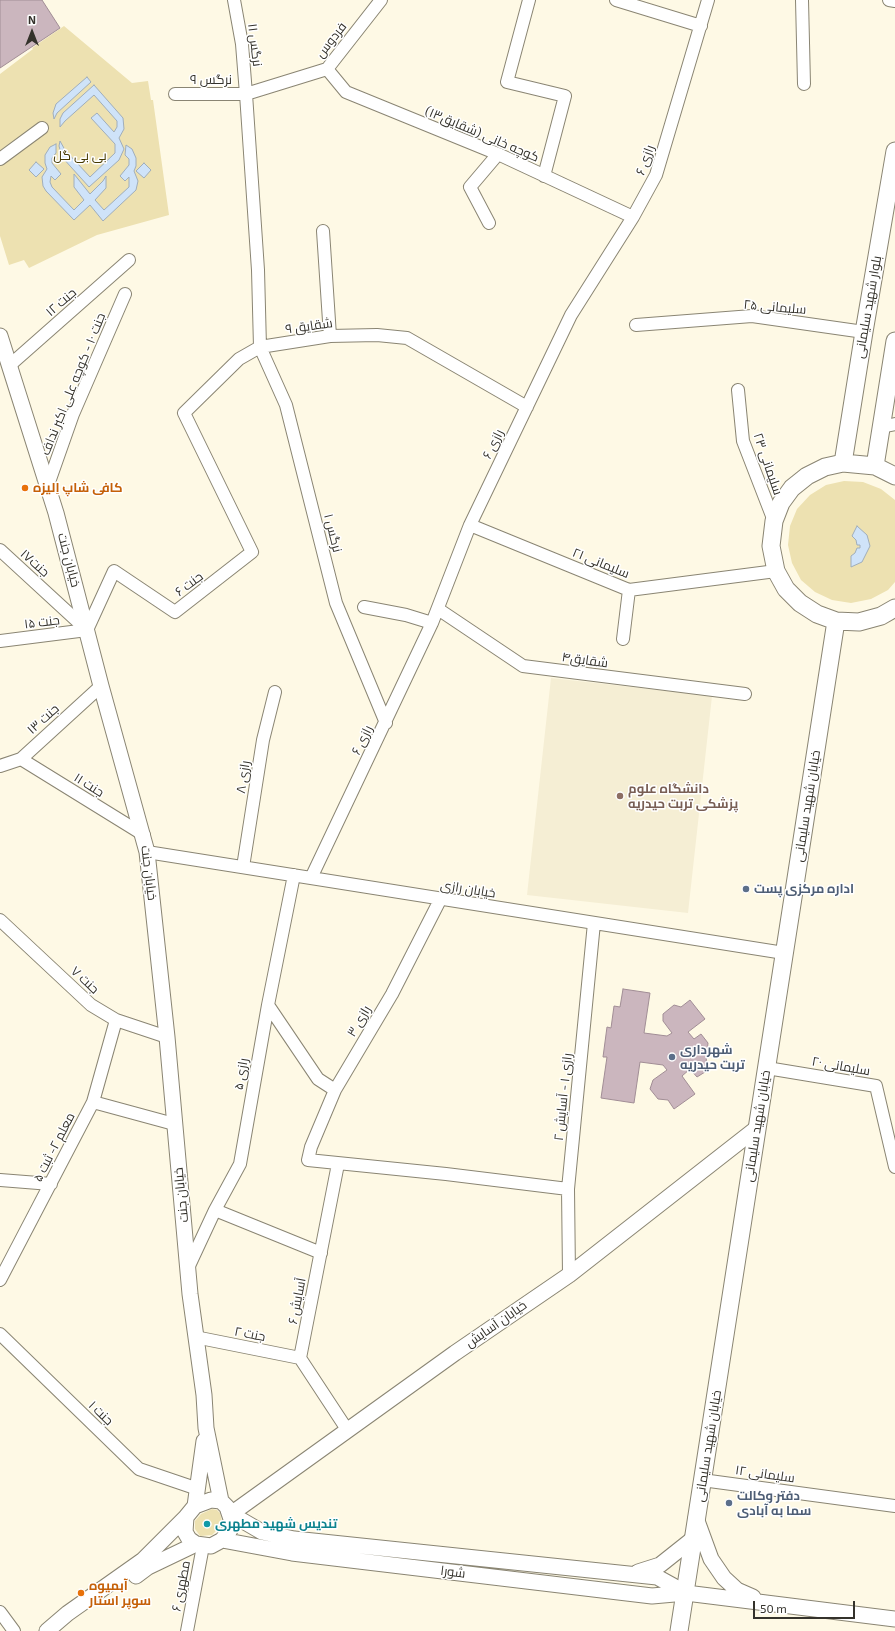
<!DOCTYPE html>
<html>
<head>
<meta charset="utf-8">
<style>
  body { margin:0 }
  #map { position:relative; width:895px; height:1631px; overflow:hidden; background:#fef9e5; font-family:"Exo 2",sans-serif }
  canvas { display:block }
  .north { position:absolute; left:12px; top:12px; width:40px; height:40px; -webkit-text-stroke:3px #fff; paint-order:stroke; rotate:0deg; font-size:11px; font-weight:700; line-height:16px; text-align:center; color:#34322b }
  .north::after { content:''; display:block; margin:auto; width:14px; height:18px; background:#34322b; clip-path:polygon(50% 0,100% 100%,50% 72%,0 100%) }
  .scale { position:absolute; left:753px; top:1601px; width:102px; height:18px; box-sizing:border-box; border:2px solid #34322b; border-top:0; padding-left:5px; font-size:12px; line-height:14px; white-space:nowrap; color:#34322b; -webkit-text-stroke:3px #fff; paint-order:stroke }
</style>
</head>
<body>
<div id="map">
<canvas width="895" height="1631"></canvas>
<div class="north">N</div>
<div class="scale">50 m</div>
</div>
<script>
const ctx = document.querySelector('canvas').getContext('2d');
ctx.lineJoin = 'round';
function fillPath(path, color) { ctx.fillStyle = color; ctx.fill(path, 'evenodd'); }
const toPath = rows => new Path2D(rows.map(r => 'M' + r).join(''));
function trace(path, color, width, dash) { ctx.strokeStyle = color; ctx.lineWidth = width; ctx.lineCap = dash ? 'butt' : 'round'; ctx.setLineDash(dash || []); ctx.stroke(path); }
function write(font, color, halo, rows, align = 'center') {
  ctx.font = font + ' "Exo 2",Cairo,sans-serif'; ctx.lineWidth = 3; ctx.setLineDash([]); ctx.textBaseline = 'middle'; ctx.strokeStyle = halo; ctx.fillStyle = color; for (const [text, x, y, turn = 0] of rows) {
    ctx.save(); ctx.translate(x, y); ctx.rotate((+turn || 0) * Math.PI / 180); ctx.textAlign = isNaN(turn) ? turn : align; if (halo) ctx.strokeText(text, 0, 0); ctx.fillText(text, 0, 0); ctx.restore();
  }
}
fillPath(toPath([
  [551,678,712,696,688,913,527,895]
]), '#f5eed4');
fillPath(toPath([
  [64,26,132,83,148,81,151,100,153,100,169,215,97,235,29,268,24,260,9,265,0,236,0,74,33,49,32,48],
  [844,481,863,482,881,489,895,500,895,582,888,590,871,599,851,603,832,600,815,592,801,580,792,563,788,545,790,526,797,509,810,495,826,485],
  [212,1509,217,1510,220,1513,222,1522,221,1526,212,1535,200,1536,195,1529,195,1521,201,1514]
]), '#ede1b1');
const water = toPath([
  [87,77,91,82,57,113,54,119,53,113,56,104,87,77],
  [94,85,123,118,124,129,119,138,124,149,119,160,89,187,62,157,59,146,60,141,65,150,90,177,115,153,115,144,91,118,97,113,114,132,117,127,117,121,94,95,65,121,60,127,60,119,63,113,94,85],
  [56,144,56,153,52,158,52,163,61,174,55,180,51,176,50,182,52,187,74,210,84,200,74,187,74,174,90,194,103,181,106,176,106,188,95,200,104,210,129,187,129,177,125,181,120,176,129,165,129,159,125,155,126,145,132,149,136,158,136,166,134,171,138,181,136,190,103,221,90,205,74,220,46,191,43,186,42,177,47,169,45,163,45,155,50,147,56,144],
  [36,162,44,169,36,177,29,170,36,162],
  [144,163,151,170,144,178,136,171,144,163],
  [857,526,867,535,870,546,862,562,851,567,851,556,855,553,857,548,860,548,860,545,857,545,856,540,852,536,857,526]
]);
fillPath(water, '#cfe3f9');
trace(water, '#a0aebb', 1);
const building = toPath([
  [0,0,42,0,60,28,0,68,0,0],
  [623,989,650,993,644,1033,667,1036,672,1033,663,1021,663,1014,674,1005,681,1007,690,1000,705,1019,688,1032,694,1039,701,1034,708,1043,705,1072,697,1077,690,1069,682,1076,695,1094,674,1109,668,1100,658,1099,650,1089,653,1080,667,1070,663,1065,640,1062,634,1103,601,1098,607,1057,603,1057,607,1027,611,1028,614,1006,620,1007,623,989]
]);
fillPath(building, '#cbb6be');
trace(building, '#a18d95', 1);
const minor = toPath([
  [234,0,242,44,246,94,258,270,260,347,286,405,336,603,386,723],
  [529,0,507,82,565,96,544,176],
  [616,0,701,26],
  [802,0,804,84],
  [889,0,895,1],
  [327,69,346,92,498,154,633,217],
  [175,94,246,94,327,69,381,0],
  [0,159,42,128],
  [489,223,470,187,498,154],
  [323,231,330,336],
  [636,325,752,316,864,332],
  [10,365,129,260],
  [738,390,743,441,774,521],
  [881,427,895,424],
  [48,485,73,414,125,294],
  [470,525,629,590,776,571],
  [0,550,87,630],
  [364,607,406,615,432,623],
  [438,609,523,666,745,694],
  [87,630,114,571,175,612,252,552,184,413,239,359,260,347,330,336,377,335,407,338,527,407],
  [623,639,629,590],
  [0,641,87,630],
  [21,759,144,835],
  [0,766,21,759,101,686],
  [147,852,784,953],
  [243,867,263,740,275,692],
  [311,878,432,623,470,525,571,315,633,217,656,175,708,0],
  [441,898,392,994,335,1090,311,1147,308,1160,446,1174,568,1189],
  [0,920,91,1005,116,1020,167,1037],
  [268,1005,318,1079,335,1090],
  [767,1068,876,1086,895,1167],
  [93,1102,174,1124],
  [338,1164,300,1358,348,1431],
  [0,1180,51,1184],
  [215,1210,321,1253],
  [188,1268,215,1210,240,1164,268,1005,294,875],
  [569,1275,568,1189,594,923],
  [0,1280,93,1102,116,1020],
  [0,1334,139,1469,198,1489],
  [195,1337,300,1358],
  [702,1480,895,1506],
  [0,1612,14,1631],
  [187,1631,203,1546]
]);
const tertiary = toPath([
  [0,336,56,513,101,686,147,852,167,1037,190,1294,204,1395,206,1428,221,1501],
  [211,1500,221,1501,227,1507,232,1522,230,1530,222,1540,211,1546,196,1544,189,1539,185,1532,186,1517,195,1506,211,1500],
  [195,1506,204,1441],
  [696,1518,711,1559,724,1578,737,1590,753,1597],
  [222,1540,292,1553,652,1596,686,1593,895,1619],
  [638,1572,660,1565,694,1538],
  [136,1576,148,1567,196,1544],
  [686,1593,657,1577,294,1539,262,1532,231,1514,455,1353,569,1275,757,1128],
  [47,1631,68,1613,143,1560,186,1517]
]);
const secondary = toPath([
  [843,463,864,332,895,151],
  [875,466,895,341],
  [895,476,875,466,843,463,825,467,807,476,792,488,781,503,774,521,771,546,776,571,786,589,800,603,817,614,836,621,859,622,881,616,895,608],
  [679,1631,836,621]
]);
trace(minor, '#8a8573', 14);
trace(tertiary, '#8a8573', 17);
trace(secondary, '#8a8573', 19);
trace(minor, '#fff', 12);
trace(tertiary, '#fff', 15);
trace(secondary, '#fff', 17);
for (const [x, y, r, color] of [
  [25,488,4,"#e8710a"],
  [620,796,4,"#8d6e63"],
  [746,889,4,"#5c6f8a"],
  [672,1057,4,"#5c6f8a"],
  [729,1503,4,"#5c6f8a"],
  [207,1524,4,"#0f9aa8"],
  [81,1593,4,"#e8710a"]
]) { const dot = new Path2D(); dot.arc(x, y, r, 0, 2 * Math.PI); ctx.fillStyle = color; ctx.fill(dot); trace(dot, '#fff', 1.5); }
write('13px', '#34322b', '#fff', [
  ["فردوس",331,40,-52],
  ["نرگس ۱۱",255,45,83],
  ["نرگس ۹",211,80],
  ["کوچه خانی (شقایق۱۳)",482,134,23],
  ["رازی ۶",645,160,-70],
  ["جنت ۱۲",61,302,-41],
  ["سلیمانی ۲۵",775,307,5],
  ["بلوار شهید سلیمانی",868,307,-80],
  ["شقایق ۹",309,326,-8],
  ["جنت ۱۰ - کوچه علی اکبر نداف",73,384,-68],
  ["رازی ۶",493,444,-64],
  ["سلیمانی ۲۳",768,464,71],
  ["نرگس ۱",333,533,76],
  ["خیابان جنت",69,560,75],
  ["جنت۱۷",35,563,42],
  ["سلیمانی ۲۱",601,563,22],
  ["جنت ۶",189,584,-37],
  ["جنت ۱۵",42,622,-7],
  ["شقایق۴",585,660,8],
  ["جنت ۱۳",43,719,-42],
  ["رازی ۶",362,740,-64],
  ["رازی ۸",243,777,-81],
  ["جنت ۱۱",89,785,32],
  ["خیابان شهید سلیمانی",807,806,-81],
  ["خیابان جنت",149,873,83],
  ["خیابان رازی",468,889,9],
  ["جنت ۷",85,980,43],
  ["رازی ۳",359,1021,-59],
  ["سلیمانی ۲۰",841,1066,10],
  ["رازی ۵",241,1074,-80],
  ["رازی ۱ - آسایش ۲",563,1097,-84],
  ["خیابان شهید سلیمانی",757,1126,-81],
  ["معلم ۲- ثبت ۵",54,1147,-63],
  ["خیابان جنت",181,1195,-96],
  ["آسایش ۶",297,1301,-79],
  ["خیابان آسایش",496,1324,-35],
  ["جنت ۲",250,1334,11],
  ["جنت ۱",101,1413,44],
  ["خیابان شهید سلیمانی",708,1446,-81],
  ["سلیمانی ۱۲",765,1474,8],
  ["شورا",453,1572,7],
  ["مطهری ۶",181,1586,-79]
]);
write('13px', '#463900', '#fff', [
  ["بی بی گل",80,156]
]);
write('bold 13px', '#c56008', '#fff', [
  ["کافی شاپ اِلیزه",33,488],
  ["آبمیوه",89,1586],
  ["سوپر استار",89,1601]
], 'left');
write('bold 13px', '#785e54', '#fff', [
  ["دانشگاه علوم",628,789],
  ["پزشکی تربت حیدریه",628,804]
], 'left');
write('bold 13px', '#4e5e75', '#fff', [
  ["اداره مرکزی پست",754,889],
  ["شهرداری",680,1050],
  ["تربت حیدریه",680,1065],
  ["دفتر وکالت",737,1496],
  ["سما به آبادی",737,1511]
], 'left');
write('bold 13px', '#0d838f', '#fff', [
  ["تندیس شهید مطهری",215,1524]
], 'left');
</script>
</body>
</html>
